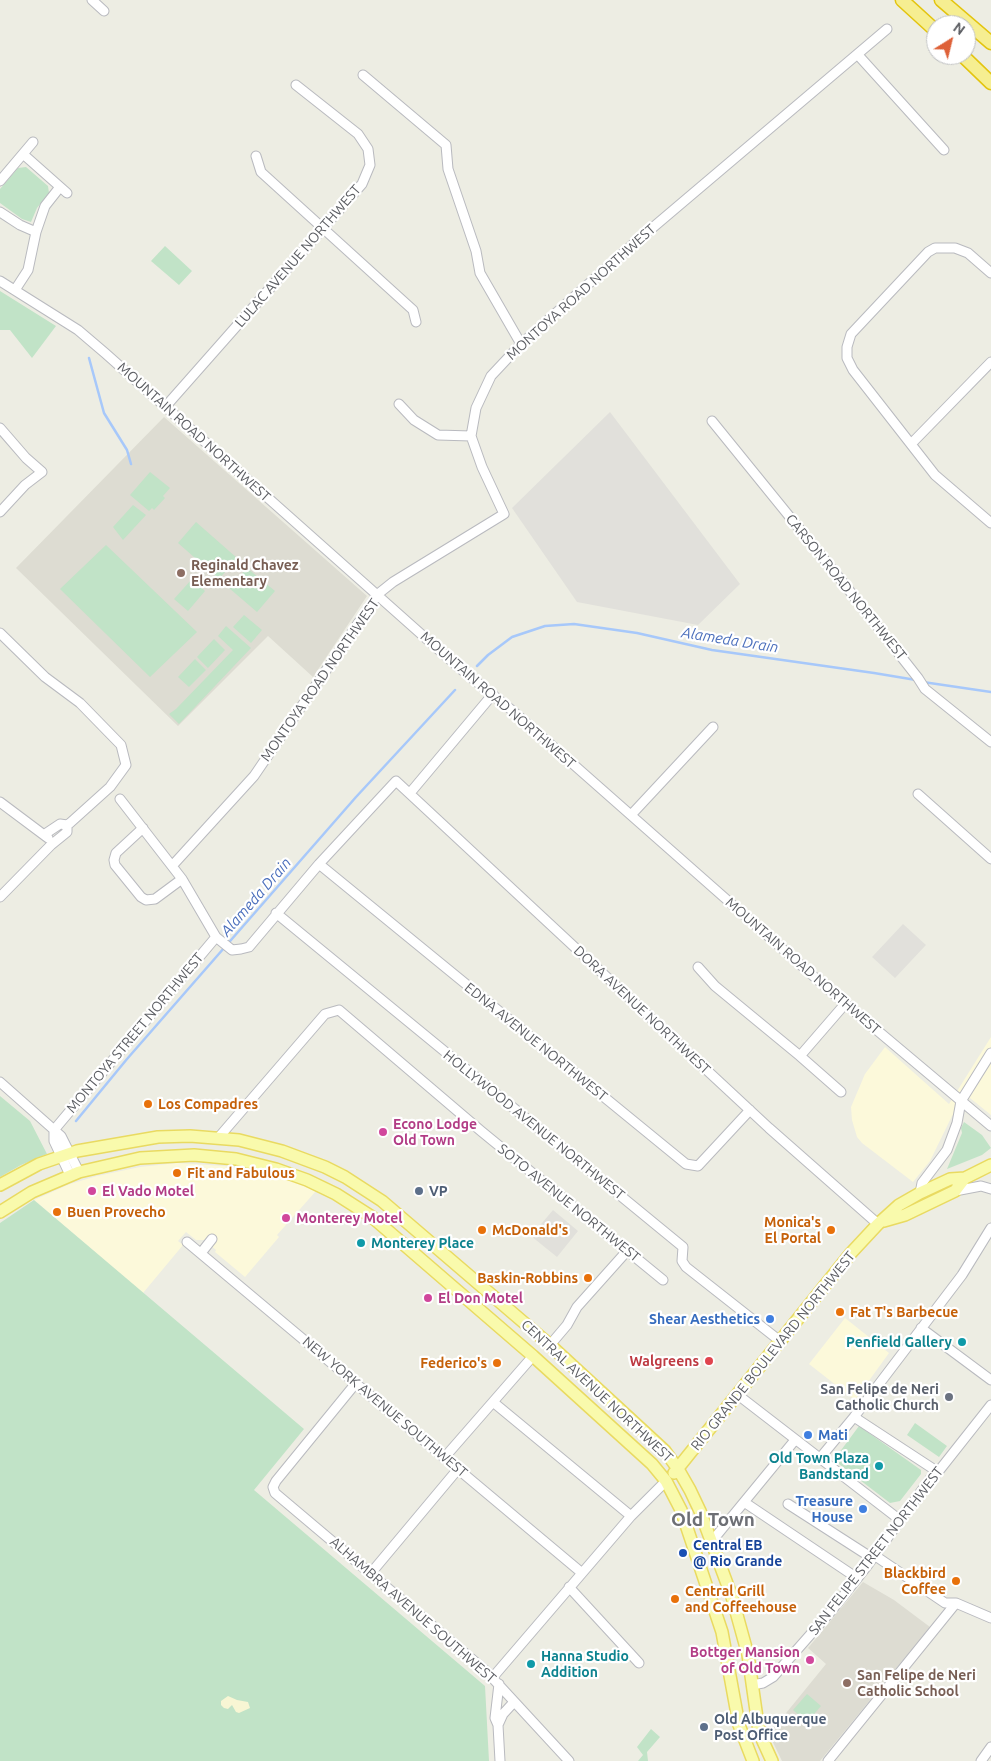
<!DOCTYPE html>
<html>
<head>
<meta charset="utf-8">
<style>
  body { margin:0 }
  #map { position:relative; width:991px; height:1761px; overflow:hidden; background:#edede3; font-family:Ubuntu,sans-serif }
  canvas { display:block }
  .north { position:absolute; left:926px; top:15px; width:50px; height:50px; box-sizing:border-box; background:#fff; border:1px solid #bebfc1; border-radius:50%; rotate:36deg; font-size:14px; font-weight:700; line-height:20px; text-align:center; color:#5c5e63 }
  .north::after { content:''; display:block; margin:auto; width:18px; height:22px; background:#de6138; clip-path:polygon(50% 0,100% 100%,50% 72%,0 100%) }
</style>
</head>
<body>
<div id="map">
<canvas width="991" height="1761"></canvas>
<div class="north">N</div>
</div>
<script>
const ctx = document.querySelector('canvas').getContext('2d');
ctx.lineJoin = 'round';
function fillPath(path, color) { ctx.fillStyle = color; ctx.fill(path, 'evenodd'); }
const toPath = rows => new Path2D(rows.map(r => 'M' + r).join(''));
function trace(path, color, width, dash) { ctx.strokeStyle = color; ctx.lineWidth = width; ctx.lineCap = dash ? 'butt' : 'round'; ctx.setLineDash(dash || []); ctx.stroke(path); }
function write(font, color, halo, rows, align = 'center') {
  ctx.font = font + ' Ubuntu,sans-serif'; ctx.lineWidth = 4.5; ctx.setLineDash([]); ctx.textBaseline = 'middle'; ctx.strokeStyle = halo; ctx.fillStyle = color; for (const [text, x, y, turn = 0] of rows) {
    ctx.save(); ctx.translate(x, y); ctx.rotate((+turn || 0) * Math.PI / 180); ctx.textAlign = isNaN(turn) ? turn : align; if (halo) ctx.strokeText(text, 0, 0); ctx.fillText(text, 0, 0); ctx.restore();
  }
}
fillPath(toPath([
  [991,1037,991,1115,970,1098,952,1116,930,1161,913,1182,862,1143,857,1137,852,1120,851,1107,865,1074,885,1047,949,1104],
  [177,1163,225,1166,279,1179,281,1177,316,1191,277,1235,279,1237,245,1277,215,1252,216,1250,204,1240,196,1240,186,1232,178,1241,183,1245,143,1293,34,1200,70,1184,97,1176,140,1167],
  [845,1318,889,1353,855,1400,809,1364]
]), '#fcf9da');
fillPath(toPath([
  [610,412,740,584,698,625,577,602,512,508],
  [903,924,926,945,895,978,872,957],
  [553,1210,578,1231,557,1257,531,1236]
]), '#e1e0db');
fillPath(toPath([
  [164,417,367,596,313,677,268,636,178,726,16,568],
  [863,1582,894,1600,930,1627,820,1761,782,1761,769,1734,826,1664,808,1648]
]), '#dddcd2');
fillPath(toPath([
  [26,167,48,186,49,193,37,208,31,222,22,219,0,203,0,189,18,168],
  [165,246,192,271,179,285,151,261],
  [0,291,56,326,32,358,10,330,0,330],
  [150,472,170,488,163,496,165,498,154,510,152,508,149,511,130,495],
  [133,505,146,515,123,540,113,527],
  [196,522,237,558,219,579,178,543],
  [106,545,197,632,150,677,60,589],
  [247,568,275,591,257,612,229,588],
  [192,579,205,591,188,611,174,599],
  [244,615,262,630,251,643,233,627],
  [226,626,251,648,179,724,169,714,176,709,233,650,218,636],
  [214,639,225,650,208,668,197,657],
  [195,659,206,670,189,687,178,677],
  [0,1096,30,1121,47,1154,21,1165,0,1177],
  [964,1122,982,1135,991,1148,982,1155,947,1169,962,1133,961,1128],
  [34,1200,304,1429,254,1490,485,1686,489,1761,0,1761,0,1223],
  [915,1423,947,1446,939,1457,907,1435],
  [859,1426,921,1470,921,1474,900,1501,890,1503,839,1464,836,1457],
  [807,1694,821,1706,807,1722,793,1710],
  [651,1729,660,1737,647,1752,648,1761,638,1761,643,1755,637,1747]
]), '#c1e3c7');
fillPath(toPath([
  [228,1696,237,1700,248,1702,250,1708,239,1713,236,1712,232,1705,228,1709,224,1708,221,1705,221,1701]
]), '#f8f6d4');
trace(toPath([
  [89,358,104,413,127,450,131,464],
  [477,666,488,655,512,637,545,626,574,624,637,633,712,650,874,673,916,680],
  [923,682,991,692],
  [76,1121,127,1059,356,797,455,690]
]), '#a7c8fa', 2.5);
const minor = toPath([
  [92,0,104,11],
  [858,55,944,150],
  [363,75,446,145,448,169,476,251,480,273,521,344],
  [23,154,67,193],
  [256,156,261,172,413,310,416,322],
  [0,181,33,142],
  [0,212,20,225,36,232],
  [991,273,968,253,955,248,935,248,928,252,851,334,847,347,847,358,853,370,935,475,991,523],
  [0,281,78,330,105,353,457,666,514,712,828,989,991,1126],
  [15,290,28,270,36,232,45,206,60,187],
  [399,404,414,420,438,435,471,436],
  [166,406,362,184,370,165,368,149,358,134,296,85],
  [712,421,841,580,918,678,925,689,991,742],
  [0,428,26,458,42,472,25,485,0,512],
  [911,444,991,362],
  [0,633,45,677,80,703,121,745,126,765,110,787,70,823,67,825,60,824,45,834],
  [410,793,493,694],
  [918,794,991,859],
  [120,799,182,879,216,937,232,950,241,949,249,947,319,864,396,781,769,1128,878,1224],
  [0,802,48,838],
  [631,815,713,727],
  [143,828,116,853,114,860,115,865,141,897,146,900,155,899,182,879],
  [319,864,686,1164,698,1166,750,1110],
  [172,866,254,776,378,594,393,582,504,514,482,467,471,436,476,408,491,376,521,344,631,246,887,29],
  [0,897,51,845,67,832,67,825],
  [276,913,683,1247,682,1261,686,1267,780,1341],
  [698,967,715,986,800,1056,841,1092],
  [800,1056,845,1004],
  [0,1082,61,1136,79,1172],
  [54,1130,216,937],
  [54,1130,54,1141,70,1175],
  [219,1137,325,1014,339,1010,481,1131,663,1280],
  [955,1191,981,1186,991,1189],
  [920,1193,922,1183,947,1150,957,1123,961,1101,991,1053],
  [187,1242,582,1573],
  [201,1253,212,1239],
  [921,1328,991,1380],
  [550,1345,567,1325,577,1307,627,1251],
  [356,1383,276,1481,273,1487,275,1493,486,1671,569,1761],
  [738,1395,900,1520],
  [493,1402,631,1516],
  [854,1417,938,1472],
  [444,1458,533,1356],
  [820,1458,854,1417,962,1275,991,1228],
  [744,1502,857,1578],
  [788,1504,872,1558],
  [712,1541,795,1440],
  [874,1555,945,1603,956,1603,991,1618],
  [371,1573,458,1469],
  [569,1587,639,1663],
  [493,1677,631,1516,666,1481],
  [499,1684,495,1718,498,1725,500,1761],
  [752,1685,763,1683,773,1677,832,1610,867,1566,930,1479,938,1472,991,1405],
  [498,1725,503,1714,514,1702],
  [828,1761,956,1603],
  [981,1761,991,1747]
]);
const major = toPath([
  [0,1185,39,1164,77,1151,158,1137,190,1136,239,1140,282,1151,325,1167,345,1177,382,1201,550,1345,665,1451,678,1469,690,1490,700,1511,732,1597,748,1655,758,1725,762,1739,772,1761],
  [0,1212,32,1192,79,1172,140,1158,194,1155,236,1159,276,1169,307,1180,336,1194,372,1217,533,1356,652,1464,666,1481,681,1510,722,1632,739,1725,753,1761],
  [884,1221,905,1215,955,1191,965,1178],
  [674,1473,851,1253,878,1224,899,1205,920,1193,950,1179,965,1178,991,1165]
]);
const highway = toPath([
  [902,0,936,31],
  [941,0,991,43],
  [962,55,991,83]
]);
trace(minor, '#b9babf', 11);
trace(major, '#e9da61', 14);
trace(highway, '#e3c40e', 15);
trace(minor, '#fff', 9);
trace(major, '#f9faac', 11);
trace(highway, '#f6ee91', 12);
for (const [x, y, r, color] of [
  [181,573,5,"#8d6e63"],
  [148,1104,5,"#e8710a"],
  [383,1132,5,"#d1479c"],
  [177,1173,5,"#e8710a"],
  [92,1191,5,"#d1479c"],
  [419,1191,5,"#5c6f8a"],
  [57,1212,5,"#e8710a"],
  [286,1218,5,"#d1479c"],
  [482,1230,5,"#e8710a"],
  [831,1230,5,"#e8710a"],
  [361,1243,5,"#0f9aa8"],
  [588,1278,5,"#e8710a"],
  [428,1298,5,"#d1479c"],
  [840,1312,5,"#e8710a"],
  [770,1319,5,"#3f7fe0"],
  [962,1342,5,"#0f9aa8"],
  [709,1361,5,"#e0444e"],
  [497,1363,5,"#e8710a"],
  [949,1397,5,"#6b7280"],
  [808,1435,5,"#3f7fe0"],
  [879,1466,5,"#0f9aa8"],
  [863,1509,5,"#3f7fe0"],
  [683,1553,5,"#1a4fb4"],
  [956,1581,5,"#e8710a"],
  [675,1599,5,"#e8710a"],
  [810,1660,5,"#d1479c"],
  [531,1664,5,"#0f9aa8"],
  [847,1683,5,"#8d6e63"],
  [704,1727,5,"#5c6f8a"]
]) { const dot = new Path2D(); dot.arc(x, y, r, 0, 2 * Math.PI); ctx.fillStyle = color; ctx.fill(dot); trace(dot, '#fff', 2); }
write('14px', '#5c5e63', '#fff', [
  ["LULAC AVENUE NORTHWEST",298,256,-49],
  ["MONTOYA ROAD NORTHWEST",581,292,-42],
  ["MOUNTAIN ROAD NORTHWEST",194,432,42],
  ["CARSON ROAD NORTHWEST",846,587,51],
  ["MONTOYA ROAD NORTHWEST",320,680,-55],
  ["MOUNTAIN ROAD NORTHWEST",498,700,41],
  ["MOUNTAIN ROAD NORTHWEST",803,966,41],
  ["DORA AVENUE NORTHWEST",642,1010,43],
  ["MONTOYA STREET NORTHWEST",135,1033,-50],
  ["EDNA AVENUE NORTHWEST",536,1042,39],
  ["HOLLYWOOD AVENUE NORTHWEST",534,1125,39],
  ["SOTO AVENUE NORTHWEST",569,1203,39],
  ["RIO GRANDE BOULEVARD NORTHWEST",773,1351,-51],
  ["CENTRAL AVENUE NORTHWEST",597,1391,43],
  ["NEW YORK AVENUE SOUTHWEST",385,1407,40],
  ["SAN FELIPE STREET NORTHWEST",876,1551,-52],
  ["ALHAMBRA AVENUE SOUTHWEST",413,1610,41]
]);
write('bold 14px', '#785e54', '#fff', [
  ["Reginald Chavez",191,565],
  ["Elementary",191,581],
  ["San Felipe de Neri",857,1675],
  ["Catholic School",857,1691]
], 'left');
write('bold 14px', '#c56008', '#fff', [
  ["Los Compadres",158,1104],
  ["Fit and Fabulous",187,1173],
  ["Buen Provecho",67,1212],
  ["Monica's",821,1222,"right"],
  ["El Portal",821,1238,"right"],
  ["McDonald's",492,1230],
  ["Baskin-Robbins",578,1278,"right"],
  ["Fat T's Barbecue",850,1312],
  ["Federico's",487,1363,"right"],
  ["Blackbird",946,1573,"right"],
  ["Coffee",946,1589,"right"],
  ["Central Grill",685,1591],
  ["and Coffeehouse",685,1607]
], 'left');
write('bold 14px', '#b23c85', '#fff', [
  ["Econo Lodge",393,1124],
  ["Old Town",393,1140],
  ["El Vado Motel",102,1191],
  ["Monterey Motel",296,1218],
  ["El Don Motel",438,1298],
  ["Bottger Mansion",800,1652,"right"],
  ["of Old Town",800,1668,"right"]
], 'left');
write('bold 14px', '#4e5e75', '#fff', [
  ["VP",429,1191],
  ["Old Albuquerque",714,1719],
  ["Post Office",714,1735]
], 'left');
write('bold 14px', '#0d838f', '#fff', [
  ["Monterey Place",371,1243],
  ["Penfield Gallery",952,1342,"right"],
  ["Old Town Plaza",869,1458,"right"],
  ["Bandstand",869,1474,"right"],
  ["Hanna Studio",541,1656],
  ["Addition",541,1672]
], 'left');
write('bold 14px', '#366cbe', '#fff', [
  ["Shear Aesthetics",760,1319],
  ["Mati",818,1435,"left"],
  ["Treasure",853,1501],
  ["House",853,1517]
], 'right');
write('bold 14px', '#be3a42', '#fff', [
  ["Walgreens",699,1361]
], 'right');
write('bold 14px', '#5b616d', '#fff', [
  ["San Felipe de Neri",939,1389],
  ["Catholic Church",939,1405]
], 'right');
write('bold 14px', '#164399', '#fff', [
  ["Central EB",693,1545],
  ["@ Rio Grande",693,1561]
], 'left');
write('italic 15px', '#4b6fbc', '#fff', [
  ["Alameda Drain",730,640,9],
  ["Alameda Drain",256,897,-49]
]);
write('bold 19px', '#6d6f75', '#fff', [
  ["Old Town",713,1520]
]);
</script>
</body>
</html>
